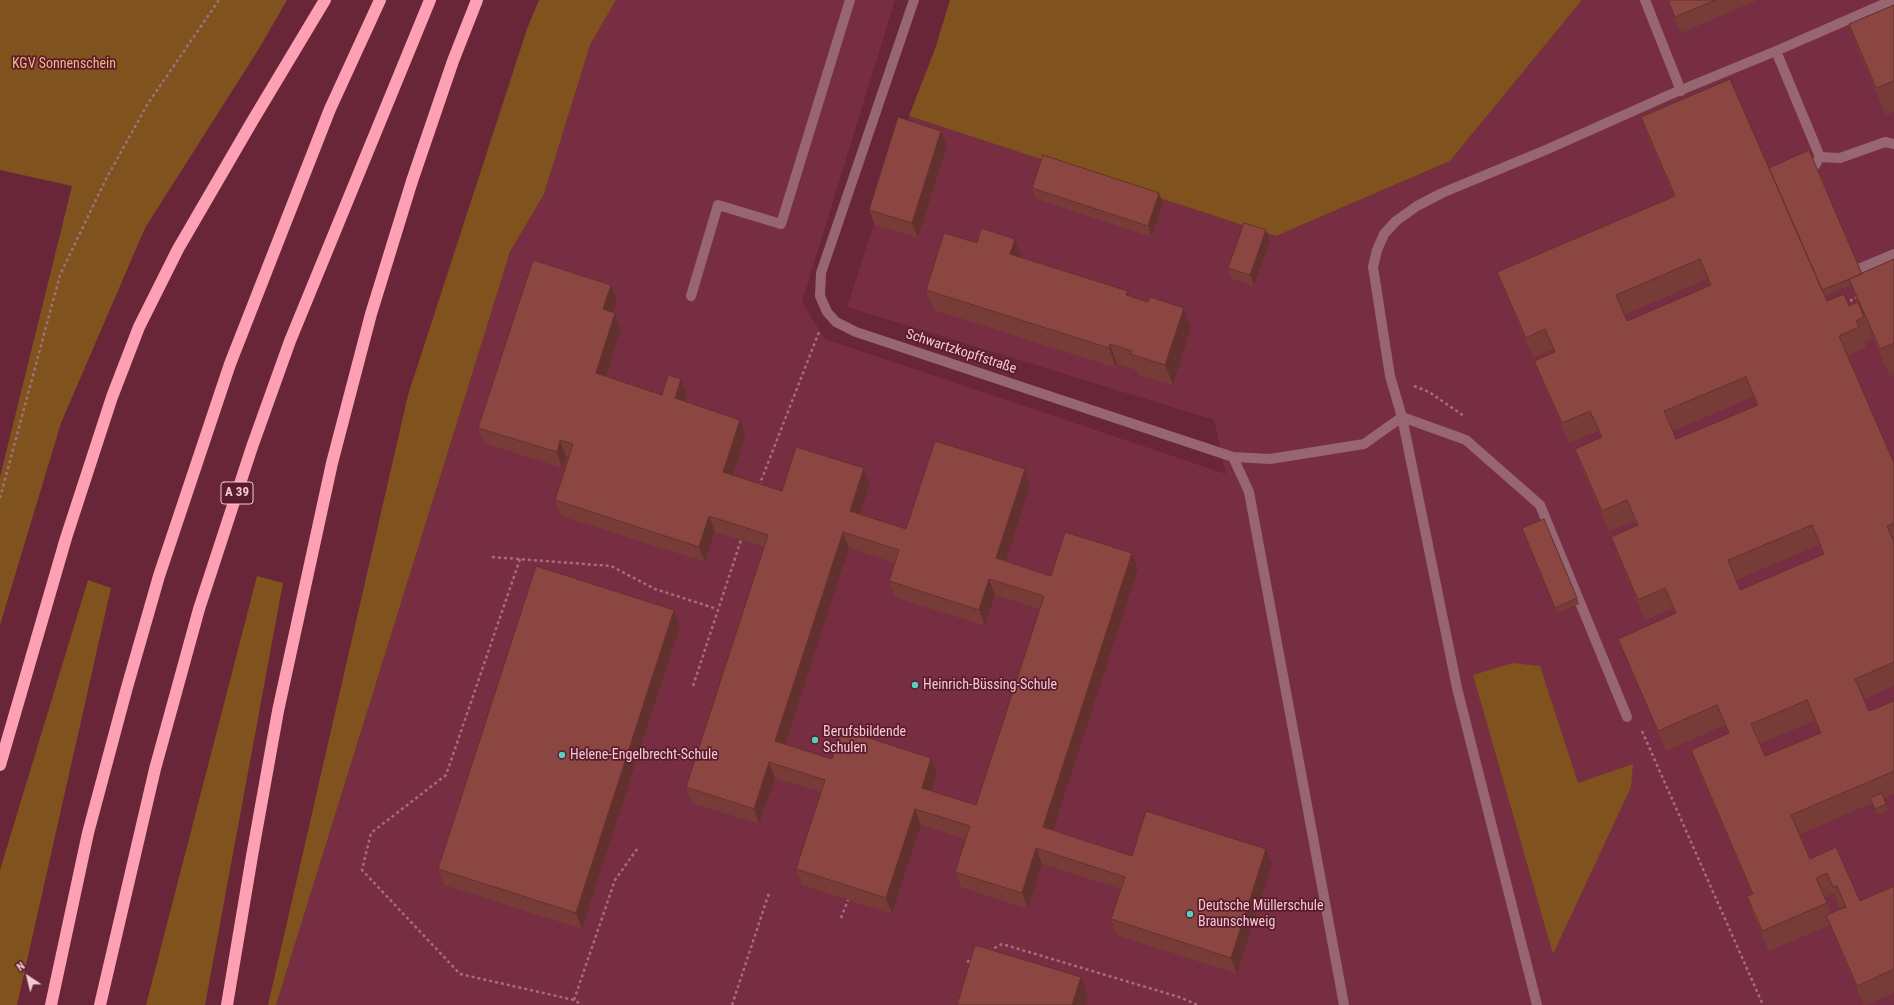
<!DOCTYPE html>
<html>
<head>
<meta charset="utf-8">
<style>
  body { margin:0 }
  #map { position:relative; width:1894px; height:1005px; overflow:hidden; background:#682638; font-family:"Roboto Condensed",sans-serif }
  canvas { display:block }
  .north { position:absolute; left:8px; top:957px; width:40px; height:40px; -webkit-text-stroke:3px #5b1b2e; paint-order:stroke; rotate:325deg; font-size:11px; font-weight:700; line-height:16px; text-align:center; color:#f4cad2 }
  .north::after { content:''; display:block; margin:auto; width:14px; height:18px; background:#f4cad2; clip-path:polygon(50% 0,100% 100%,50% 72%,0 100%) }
</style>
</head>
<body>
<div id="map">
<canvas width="1894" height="1005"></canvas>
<div class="north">N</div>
</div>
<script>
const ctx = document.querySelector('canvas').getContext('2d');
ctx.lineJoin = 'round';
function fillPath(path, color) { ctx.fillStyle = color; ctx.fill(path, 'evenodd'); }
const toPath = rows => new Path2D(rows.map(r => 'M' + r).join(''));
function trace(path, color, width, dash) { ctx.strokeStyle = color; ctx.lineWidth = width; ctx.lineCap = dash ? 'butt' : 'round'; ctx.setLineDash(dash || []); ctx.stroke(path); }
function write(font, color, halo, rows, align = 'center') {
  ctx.font = font + ' "Roboto Condensed",sans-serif'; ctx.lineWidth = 3.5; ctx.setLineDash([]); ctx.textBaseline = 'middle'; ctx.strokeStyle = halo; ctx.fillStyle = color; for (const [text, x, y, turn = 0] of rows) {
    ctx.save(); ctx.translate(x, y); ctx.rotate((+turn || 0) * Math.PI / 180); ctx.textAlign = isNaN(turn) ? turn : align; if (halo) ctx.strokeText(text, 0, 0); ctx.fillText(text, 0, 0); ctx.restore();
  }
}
fillPath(toPath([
  [616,0,895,0,802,302,825,339,1226,474,1214,420,847,307,909,116,1276,236,1450,161,1582,0,1894,0,1894,1005,276,1005,510,252,544,194,590,45]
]), '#772d42');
fillPath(toPath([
  [0,0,287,0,260,47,145,228,61,423,0,625,0,477,72,186,0,170],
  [539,0,616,0,590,45,544,194,510,252,276,1005,268,1005,408,395,527,29],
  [950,0,1582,0,1450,161,1276,236,909,116,935,49],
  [257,576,283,583,205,1005,146,1005],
  [88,580,111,588,17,1005,0,1005,0,870],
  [1513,663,1540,666,1578,783,1633,764,1631,787,1553,954,1473,675]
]), '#80521d');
trace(toPath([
  [1854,307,1851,300,1857,297],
  [1414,386,1429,392,1464,416],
  [759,486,819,332],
  [0,498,60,275,105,181,147,105,219,0],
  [492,557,611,566,655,589,717,609],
  [520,559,446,775,371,833,362,870,460,974,574,1000,582,1005],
  [693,686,741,540],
  [1642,731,1763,1005],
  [841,918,848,900],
  [989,951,1002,944,1179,997,1198,1005],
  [967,962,974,959],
  [574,1000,615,880,637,849],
  [732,1005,769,893]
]), '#a56e7c', 2.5, [3, 3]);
trace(toPath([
  [914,0,821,273,820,296,827,312,836,322,856,332,1233,457,1270,459,1364,444,1402,417],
  [1645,0,1681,91],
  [1776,51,1820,157],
  [1820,157,1840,158,1885,142,1894,144],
  [1809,175,1820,157],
  [1850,269,1851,272,1894,254],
  [691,296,718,205,781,224,850,0],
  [1402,417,1466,440,1540,505,1627,717],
  [1233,457,1249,492,1344,1005],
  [1537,1005,1457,688,1402,417,1390,376,1373,267,1377,250,1384,234,1396,221,1417,206,1442,193,1548,149,1669,95,1776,51,1893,0]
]), '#976670', 10);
trace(toPath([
  [0,765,66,538,112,397,139,327,178,249,253,120,325,0],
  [51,1005,88,833,126,691,159,576,230,364,330,109,380,0],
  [100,1005,155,769,199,609,252,447,290,341,430,0],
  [227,1005,252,856,278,711,332,463,371,314,412,181,453,61,477,0]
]), '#fea0b4', 12);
fillPath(toPath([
  [1667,0,1758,0,1681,33],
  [1894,5,1894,112,1886,115,1859,52,1849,24],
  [1641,117,1769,168,1862,274,1894,259,1894,375,1890,377,1867,324,1872,338,1864,341,1866,347,1847,356,1894,463,1894,686,1864,699,1869,711,1894,701,1894,794,1884,798,1888,810,1877,815,1872,803,1799,835,1810,859,1860,901,1894,886,1894,993,1866,1005,1864,1005,1834,936,1830,925,1769,951,1754,917,1747,896,1752,894,1698,770,1691,750,1728,733,1725,725,1666,751,1626,659,1618,639,1675,614,1673,608,1645,620,1618,557,1611,537,1636,526,1634,521,1609,531,1582,469,1575,449,1601,438,1598,431,1569,443,1542,381,1534,361,1554,352,1553,349,1533,358,1505,293,1497,272,1674,197,1648,137],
  [1707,279,1710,286,1627,321,1624,315],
  [1851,285,1857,302,1849,306,1827,301,1825,296],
  [1753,397,1757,406,1676,439,1673,431],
  [1819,545,1823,555,1740,590,1736,580],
  [1814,721,1820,733,1765,756,1759,744],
  [1834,893,1840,908,1844,906,1845,907,1831,913,1825,897],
  [947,146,918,238,875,225,869,210],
  [1032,188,1159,193,1163,204,1152,237,1036,199],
  [1015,239,1021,257,1128,291,1130,296,1191,328,1173,385,1138,375,1136,370,1117,364,1116,368,934,310,926,290,977,243],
  [1270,241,1254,286,1232,279,1228,268],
  [611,285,617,300,613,312,615,313,621,329,606,376,662,395,687,395,685,402,740,420,746,435,733,475,782,491,864,468,870,484,860,514,906,529,1025,469,1030,485,1006,561,1051,576,1138,569,1053,830,1132,856,1272,865,1237,974,1117,935,1111,919,1121,889,1042,864,1028,909,961,887,955,872,966,839,921,825,892,914,802,885,796,869,821,792,775,778,759,824,692,803,686,787,764,547,715,532,705,562,561,516,555,500,569,457,566,456,562,468,484,443,478,428],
  [849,548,895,563,889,581,895,597,985,626,995,595,1040,609,976,805,932,791,937,774,832,759,785,744],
  [1524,534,1577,598,1579,604,1557,613],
  [680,626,582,929,444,885,438,869]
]), '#783c38');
fillPath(toPath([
  [941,131,947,146,918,238,912,223],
  [1159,193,1163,204,1152,237,1148,226],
  [1266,230,1270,241,1254,286,1250,275],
  [1015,239,1022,259,1010,254],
  [611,285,617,300,609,325,603,309],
  [1128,291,1135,311,1126,295],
  [1184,308,1191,328,1173,385,1165,365],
  [615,313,621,329,602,389,596,373],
  [1110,344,1117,364,1116,368,1109,348],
  [681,379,687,395,681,414,675,398],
  [740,420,746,435,729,487,723,472],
  [560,440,566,456,562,468,557,452],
  [864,468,870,484,856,527,850,511],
  [1025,469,1030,485,1002,574,996,558],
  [709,516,715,532,705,562,699,547],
  [843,532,849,548,781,757,775,741],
  [1132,553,1138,569,1049,843,1043,827],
  [989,579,995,595,985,626,979,610],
  [674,610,680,626,582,929,576,913],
  [931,758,937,774,928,804,922,788],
  [769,762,775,778,759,824,754,809],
  [915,809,921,825,892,914,886,898],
  [1036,848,1042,864,1028,909,1022,893],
  [1266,849,1272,865,1237,974,1231,958],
  [1081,977,1088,998,1086,1005,1072,1005]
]), '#62312e');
const building = toPath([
  [1668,0,1716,0,1675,17,1668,0],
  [1894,5,1894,81,1876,88,1849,24,1894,5],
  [1730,79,1827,301,1844,294,1849,306,1858,302,1864,317,1856,321,1859,327,1839,336,1894,463,1894,523,1887,526,1894,542,1894,662,1855,679,1869,711,1894,701,1894,771,1791,815,1810,859,1836,847,1860,901,1894,886,1894,969,1857,986,1826,915,1846,907,1837,886,1833,887,1827,873,1816,878,1827,903,1762,931,1747,896,1753,894,1691,750,1729,733,1717,705,1658,731,1618,639,1676,613,1665,588,1638,600,1611,537,1638,525,1627,500,1602,511,1575,449,1602,437,1590,411,1562,423,1534,361,1555,352,1545,329,1526,338,1497,272,1675,196,1641,117,1730,79],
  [1700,259,1711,285,1627,321,1616,295,1700,259],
  [1746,377,1758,405,1676,439,1664,411,1746,377],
  [1812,525,1824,554,1740,590,1728,560,1812,525],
  [1807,700,1821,733,1765,756,1751,724,1807,700],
  [898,117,941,131,912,223,869,210,898,117],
  [1809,150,1862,274,1822,290,1769,168,1809,150],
  [1043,155,1159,193,1148,226,1032,188,1043,155],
  [1244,223,1266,230,1250,275,1228,268,1244,223],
  [981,228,1015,239,1010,254,1128,291,1126,295,1148,302,1150,297,1184,308,1165,365,1130,354,1132,351,1110,344,1109,348,926,290,944,233,977,243,981,228],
  [1894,259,1894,343,1880,349,1849,279,1894,259],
  [533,260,611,285,603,309,615,313,596,373,662,395,668,375,681,379,675,398,740,420,723,472,782,491,796,447,864,468,850,511,906,529,935,441,1025,469,996,558,1051,576,1065,532,1132,553,1043,827,1132,856,1146,811,1266,849,1231,958,1111,919,1125,877,1036,848,1022,893,955,872,970,826,915,809,886,898,796,869,825,780,769,762,754,809,686,787,768,535,709,516,699,547,555,500,573,444,560,440,557,452,478,428,533,260],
  [843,532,899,550,889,581,979,610,989,579,1044,596,976,805,922,788,931,758,841,729,832,759,775,741,843,532],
  [1544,519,1577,598,1555,608,1522,528,1544,519],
  [536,566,674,610,576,913,438,869,536,566],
  [1882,793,1886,804,1875,809,1870,798,1882,793],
  [975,945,1081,977,1072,1005,957,1005,975,945]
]);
fillPath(building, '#8c4641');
trace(building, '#62312e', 1);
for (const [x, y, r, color] of [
  [915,685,4,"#57cec2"],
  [815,740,4,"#57cec2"],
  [562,755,4,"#57cec2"],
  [1190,914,4,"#57cec2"]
]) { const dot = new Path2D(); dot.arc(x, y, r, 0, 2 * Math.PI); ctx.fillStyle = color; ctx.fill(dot); trace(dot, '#5b1b2e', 1.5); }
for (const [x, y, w] of [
  [237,493,32]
]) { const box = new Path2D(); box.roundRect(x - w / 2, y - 11, w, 22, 3); ctx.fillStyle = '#5b1b2e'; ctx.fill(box); trace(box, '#f4cad2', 1); }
write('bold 13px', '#f4cad2', null, [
  ["A 39",237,493]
]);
write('14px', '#f2b77a', '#5b1b2e', [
  ["KGV Sonnenschein",64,64]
]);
write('14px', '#f4cad2', '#5b1b2e', [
  ["Schwartzkopffstraße",961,352,18]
]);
write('14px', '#f4cad2', '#5b1b2e', [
  ["Heinrich-Büssing-Schule",923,685],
  ["Berufsbildende",823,732],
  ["Schulen",823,748],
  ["Helene-Engelbrecht-Schule",570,755],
  ["Deutsche Müllerschule",1198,906],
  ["Braunschweig",1198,922]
], 'left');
</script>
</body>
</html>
